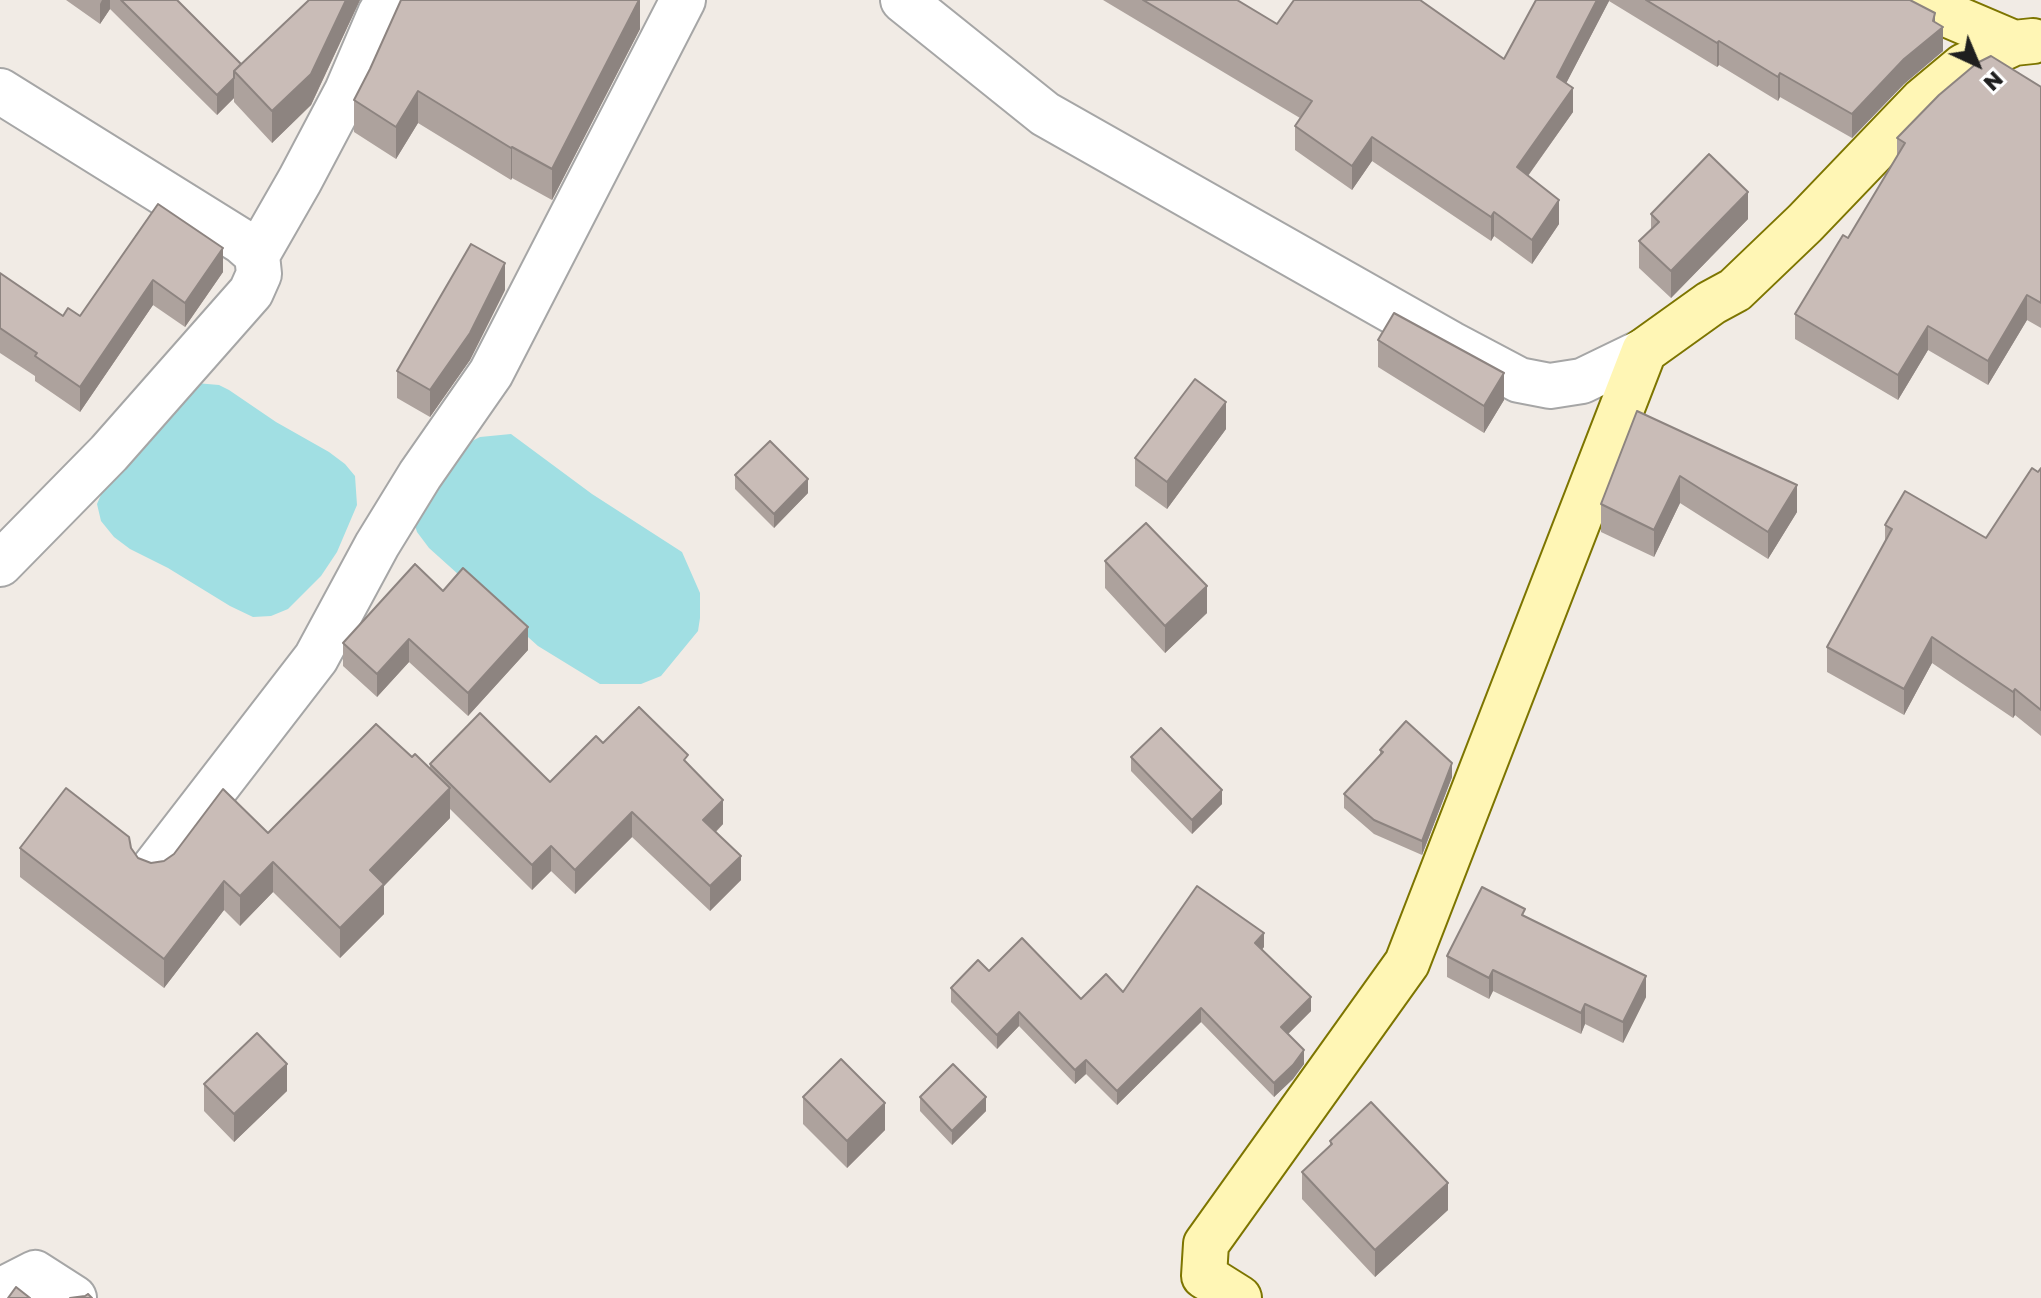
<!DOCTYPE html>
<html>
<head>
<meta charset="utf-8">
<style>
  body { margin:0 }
  #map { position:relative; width:2041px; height:1298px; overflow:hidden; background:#f1ebe5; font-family:"Golos Text",sans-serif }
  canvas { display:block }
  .north { position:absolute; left:1937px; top:24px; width:80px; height:80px; -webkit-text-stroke:6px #fff; paint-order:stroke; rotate:136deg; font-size:22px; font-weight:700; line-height:32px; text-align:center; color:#1f1f1f }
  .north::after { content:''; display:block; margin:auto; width:28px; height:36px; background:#1f1f1f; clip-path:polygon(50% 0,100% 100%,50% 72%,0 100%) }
</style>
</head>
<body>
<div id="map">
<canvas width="2041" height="1298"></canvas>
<div class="north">N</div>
</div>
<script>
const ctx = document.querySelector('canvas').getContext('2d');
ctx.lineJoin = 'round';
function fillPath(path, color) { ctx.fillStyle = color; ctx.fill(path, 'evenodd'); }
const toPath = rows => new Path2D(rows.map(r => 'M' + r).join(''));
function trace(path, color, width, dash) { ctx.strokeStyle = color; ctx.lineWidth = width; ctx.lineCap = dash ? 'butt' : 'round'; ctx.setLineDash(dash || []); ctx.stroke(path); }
fillPath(toPath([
  [196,383,219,385,229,390,276,422,329,452,345,464,355,476,357,505,337,552,321,576,288,609,271,616,253,617,230,606,168,568,130,549,114,537,101,521,97,504,111,471],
  [511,434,592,494,682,552,700,593,700,618,698,631,661,676,641,684,600,684,538,646,429,548,417,532,413,519,452,451,480,437]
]), '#a1dfe3');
const street = toPath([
  [903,0,1045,114,1451,344,1519,380,1550,386,1582,381,1644,351],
  [0,91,241,241,257,255,259,274,251,292,109,453,0,564],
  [257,255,300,180,347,91,380,14,388,0],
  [154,868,316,658,377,545,420,475,491,373,683,0],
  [0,1291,35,1273,74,1298]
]);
const secondary = toPath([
  [1917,0,1927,6,2014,43,2033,41],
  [1239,1298,1204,1276,1206,1244,1407,963,1644,351,1711,303,1735,290,1805,223,1922,101,1964,66,2014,43]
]);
trace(street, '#a6a6a6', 48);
trace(secondary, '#7d7500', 48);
trace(street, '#fff', 44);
trace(secondary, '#fff6b5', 44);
fillPath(toPath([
  [66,0,177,0,241,64,309,0,360,0,311,105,272,143,234,102,234,98,217,115,110,9,100,24],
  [640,0,640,29,552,200,512,178,511,180,418,123,396,159,354,132,354,100,370,69],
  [1103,0,1237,0,1277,24,1504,59,1536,0,1910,0,1935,22,1943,51,1904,84,1852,138,1780,97,1778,101,1719,65,1717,67,1609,1,1566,83,1573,112,1528,176,1559,224,1532,264,1494,236,1491,241,1372,161,1352,190,1295,150,1295,126,1300,118],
  [2041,87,2041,328,2027,320,1988,385,1928,350,1898,400,1795,339,1795,314,1848,238,1897,156,1897,138],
  [158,204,223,272,185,327,153,305,80,412,35,381,35,376,0,353,0,273,63,316,80,316],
  [1651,214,1748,219,1671,298,1639,268,1639,241,1651,230],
  [505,290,470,360,430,417,397,398,397,371],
  [1378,340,1504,400,1484,433,1378,367],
  [1637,411,1797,512,1768,559,1680,503,1654,557,1601,532,1601,504],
  [1226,429,1167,509,1135,486,1135,458],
  [2041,468,2041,736,2015,715,2013,718,1932,663,1904,715,1827,672,1827,647,1885,542,1885,525,1986,538],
  [735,475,808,493,774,528,735,489],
  [1105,561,1207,613,1165,653,1105,588],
  [443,591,528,650,468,716,409,662,377,697,343,666,343,643],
  [603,743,688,764,723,824,716,832,741,880,710,911,632,837,575,894,551,871,532,890,450,809,450,818,384,886,384,914,340,958,273,892,240,926,224,910,164,988,20,877,20,848,131,848,138,858,151,863,164,861,268,833,412,757,430,768,430,764,550,782],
  [1380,750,1452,777,1422,855,1374,834,1344,808,1344,794,1380,754],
  [1131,757,1222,804,1192,834,1131,771],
  [1525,916,1646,997,1623,1043,1585,1024,1581,1034,1493,991,1489,999,1447,977,1447,956],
  [1264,947,1262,950,1311,1011,1288,1034,1304,1064,1293,1079,1274,1097,1201,1022,1117,1105,1086,1074,1075,1084,1019,1026,997,1049,951,1002,951,988,989,971,1081,999,1123,992],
  [204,1084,287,1091,234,1142,204,1111],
  [803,1097,885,1130,847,1168,803,1124],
  [920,1097,986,1111,952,1145,920,1111],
  [1330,1141,1448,1210,1375,1277,1302,1199,1302,1172,1330,1146]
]), '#ada29d');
fillPath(toPath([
  [102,0,110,0,110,9,100,24,100,4],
  [346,0,360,0,311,105,272,143,272,111],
  [639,0,640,0,640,29,552,200,552,169],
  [1597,0,1609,0,1609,1,1557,101,1557,77],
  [1935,13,1935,33,1943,27,1943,51,1904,84,1852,138,1852,114,1933,21],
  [1719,41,1719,65,1717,67,1717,43],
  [1780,73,1780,97,1778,101,1778,77],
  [234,78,234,98,217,115,217,95],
  [1573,88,1573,112,1517,191,1517,167],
  [418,91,418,123,396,159,396,127],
  [1372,137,1372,161,1352,190,1352,166],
  [512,147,512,178,511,180,511,148],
  [1748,192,1748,219,1671,298,1671,271],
  [1559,200,1559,224,1532,264,1532,240],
  [1494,212,1494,236,1491,241,1491,217],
  [223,248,223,272,185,327,185,303],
  [505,263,505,290,470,360,430,417,430,390],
  [153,280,153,305,80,412,80,387],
  [2027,295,2027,320,1988,385,1988,361],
  [1928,326,1928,350,1898,400,1898,375],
  [1504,373,1504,400,1484,433,1484,406],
  [1226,402,1226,429,1167,509,1167,482],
  [1680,476,1680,503,1654,557,1654,530],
  [808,479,808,493,774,528,774,514],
  [1797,485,1797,512,1768,559,1768,532],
  [1207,586,1207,613,1165,653,1165,626],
  [528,627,528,650,468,716,468,693],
  [1932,637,1932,663,1904,715,1904,689],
  [409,639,409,662,377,697,377,674],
  [2015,689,2015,715,2013,718,2013,692],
  [1452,763,1452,777,1422,855,1422,841],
  [450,788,450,818,384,886,384,914,340,958,340,928,370,870],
  [1222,790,1222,804,1192,834,1192,820],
  [723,800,723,824,703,844,703,820],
  [632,812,632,837,575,894,575,870],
  [551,846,551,871,532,890,532,865],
  [741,856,741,880,710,911,710,886],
  [273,862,273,892,240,926,240,896],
  [224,881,224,910,164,988,164,959],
  [1264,933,1264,947,1255,957,1255,943],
  [1493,970,1493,991,1489,999,1489,978],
  [1646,976,1646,997,1623,1043,1623,1022],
  [1311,997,1311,1011,1281,1041,1281,1027],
  [1585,1004,1585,1024,1581,1034,1581,1013],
  [1201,1008,1201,1022,1117,1105,1117,1091],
  [1019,1012,1019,1026,997,1049,997,1035],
  [1304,1050,1304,1064,1293,1079,1274,1097,1274,1083],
  [1086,1060,1086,1074,1075,1084,1075,1070],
  [287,1064,287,1091,234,1142,234,1114],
  [986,1097,986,1111,952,1145,952,1131],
  [885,1103,885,1130,847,1168,847,1141],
  [1448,1183,1448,1210,1375,1277,1375,1250]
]), '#8d8480');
const building = toPath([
  [121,0,177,0,241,64,234,71,234,78,217,95,121,0],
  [309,0,346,0,311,74,272,111,234,71,309,0],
  [401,0,639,0,552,169,512,147,511,148,418,91,396,127,354,100,370,69,401,0],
  [1143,0,1237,0,1277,24,1294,0,1420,0,1504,59,1536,0,1597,0,1557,77,1573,88,1517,167,1559,200,1532,240,1494,212,1491,217,1372,137,1352,166,1295,126,1312,101,1143,0],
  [1646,0,1910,0,1935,13,1933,21,1943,27,1904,59,1852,114,1780,73,1778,77,1719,41,1717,43,1646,0],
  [1991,56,2041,87,2041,303,2027,295,1988,361,1928,326,1898,375,1795,314,1843,235,1848,238,1905,143,1897,138,1939,95,1977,63,1991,56],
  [1709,154,1748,192,1671,271,1639,241,1659,222,1651,214,1709,154],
  [158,204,223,248,185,303,153,280,80,387,35,356,37,353,0,328,0,273,63,316,68,308,80,316,158,204],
  [471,244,505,263,470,333,430,390,397,371,471,244],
  [1394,313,1504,373,1484,406,1378,340,1394,313],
  [1195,379,1226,402,1167,482,1135,458,1195,379],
  [1637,411,1797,485,1768,532,1680,476,1654,530,1601,504,1637,411],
  [770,441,808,479,774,514,735,475,770,441],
  [2032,468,2038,472,2041,468,2041,710,2015,689,2013,692,1932,637,1904,689,1827,647,1892,529,1885,525,1905,491,1986,538,2032,468],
  [1146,523,1207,586,1165,626,1105,561,1146,523],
  [415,564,443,591,463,568,528,627,468,693,409,639,377,674,343,643,415,564],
  [639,707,688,755,684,760,723,800,703,820,741,856,710,886,632,812,575,870,551,846,532,865,430,764,480,713,550,782,596,736,603,743,639,707],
  [1406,721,1452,763,1422,841,1374,820,1344,794,1383,752,1380,750,1406,721],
  [376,724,412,757,415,754,450,788,370,870,384,884,340,928,273,862,240,896,224,881,164,959,20,848,66,788,129,837,131,848,138,858,151,863,164,861,174,854,223,789,268,833,376,724],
  [1161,728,1222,790,1192,820,1131,757,1161,728],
  [1197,886,1264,933,1255,943,1311,997,1281,1027,1304,1050,1293,1065,1274,1083,1201,1008,1117,1091,1086,1060,1075,1070,1019,1012,997,1035,951,988,978,960,989,971,1022,938,1081,999,1106,974,1123,992,1197,886],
  [1482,887,1525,909,1522,915,1646,976,1623,1022,1585,1004,1581,1013,1493,970,1489,978,1447,956,1482,887],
  [257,1033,287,1064,234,1114,204,1084,257,1033],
  [841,1059,885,1103,847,1141,803,1097,841,1059],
  [953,1064,986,1097,952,1131,920,1097,953,1064],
  [1371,1102,1448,1183,1375,1250,1302,1172,1332,1144,1330,1141,1371,1102],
  [16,1287,30,1298,8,1298,16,1287],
  [88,1294,92,1298,70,1298,85,1296,88,1294]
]);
fillPath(building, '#c9bcb7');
trace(building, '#8d8480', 2);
</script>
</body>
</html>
